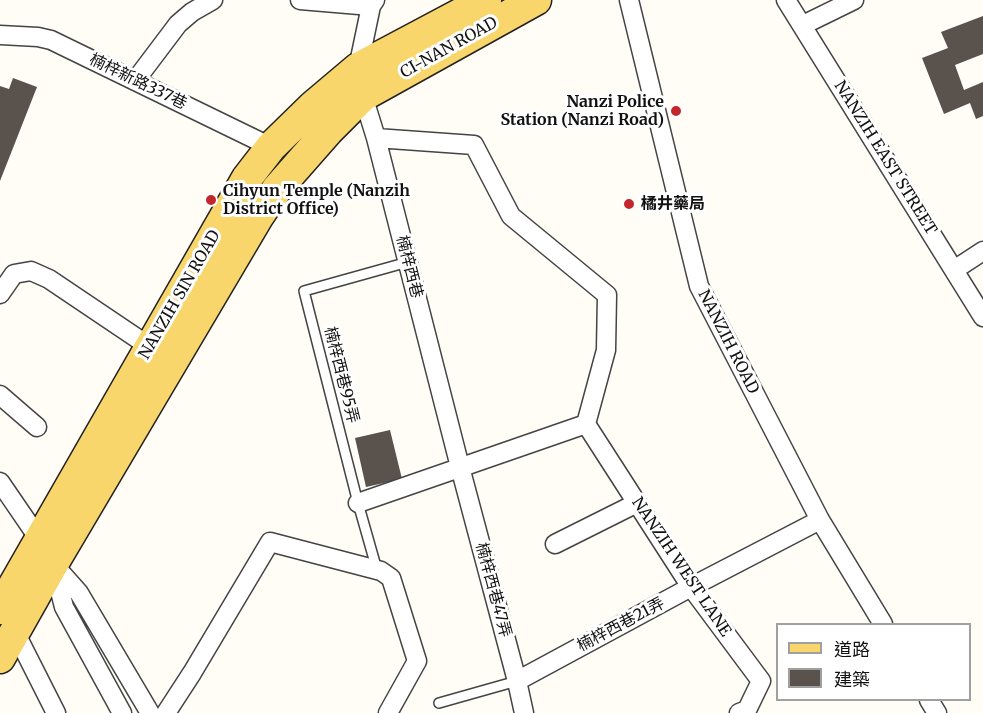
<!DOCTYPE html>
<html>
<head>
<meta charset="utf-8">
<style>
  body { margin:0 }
  #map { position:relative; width:983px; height:713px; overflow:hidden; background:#fffdf5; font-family:Merriweather,"Noto Sans TC",serif }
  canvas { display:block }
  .legend { position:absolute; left:776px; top:623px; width:195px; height:78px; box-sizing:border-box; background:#fff; border:2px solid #a0a0a0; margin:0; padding:8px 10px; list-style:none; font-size:18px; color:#111 }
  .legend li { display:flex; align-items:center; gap:12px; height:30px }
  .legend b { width:30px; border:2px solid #a0a0a0 }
</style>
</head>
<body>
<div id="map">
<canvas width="983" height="713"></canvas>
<ul class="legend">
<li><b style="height:8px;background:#f9d66b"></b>道路</li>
<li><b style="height:16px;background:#5a524d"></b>建築</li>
</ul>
</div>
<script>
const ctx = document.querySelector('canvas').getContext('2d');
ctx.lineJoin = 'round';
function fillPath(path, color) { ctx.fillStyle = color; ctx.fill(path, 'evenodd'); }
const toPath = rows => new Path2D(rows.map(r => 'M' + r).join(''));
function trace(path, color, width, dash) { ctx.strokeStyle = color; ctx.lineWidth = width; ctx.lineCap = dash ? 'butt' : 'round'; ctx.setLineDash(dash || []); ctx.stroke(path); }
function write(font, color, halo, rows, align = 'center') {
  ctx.font = font + ' Merriweather,"Noto Sans TC",serif'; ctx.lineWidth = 6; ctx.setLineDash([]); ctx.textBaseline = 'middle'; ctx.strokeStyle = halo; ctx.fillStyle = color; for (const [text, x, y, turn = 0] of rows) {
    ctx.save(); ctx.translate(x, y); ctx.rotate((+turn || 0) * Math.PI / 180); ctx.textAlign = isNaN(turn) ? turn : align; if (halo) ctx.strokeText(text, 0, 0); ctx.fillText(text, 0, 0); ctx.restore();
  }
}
fillPath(toPath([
  [983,16,983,54,955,65,964,90,983,82,983,116,976,119,970,103,944,114,922,58,948,48,941,32],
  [13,78,37,87,0,181,0,86,9,89],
  [390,430,402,479,366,487,355,438]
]), '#5a524d');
const service = toPath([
  [377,570,358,503,304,291,408,262],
  [439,703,517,681]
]);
const minor = toPath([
  [300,0,371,6],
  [375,0,371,6,358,68,363,96,376,138,460,467,517,681,524,713],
  [629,0,699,286,820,520,883,624],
  [786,0,983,317],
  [803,25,854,0],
  [0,35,38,37,51,40,271,147],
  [135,81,178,24,192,12,213,0],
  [376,138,474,145,511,216,607,295,606,350,586,424,691,587,761,681,747,710,739,713],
  [954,270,983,251],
  [0,294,14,274,31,271,49,279,150,347],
  [0,395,37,427],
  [0,482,39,539,53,564,64,607,122,713],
  [358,503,586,424],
  [555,544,637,503],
  [55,566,79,593,150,713],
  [12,626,56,713],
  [517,681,691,587,820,520],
  [929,700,937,713],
  [166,713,192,673,270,542,381,571,391,578,417,661,388,713]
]);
const primary = toPath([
  [0,609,247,178,271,147,313,106,358,68,486,0],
  [0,658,53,564,258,217,277,189,328,131,363,96,536,0]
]);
trace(service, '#444', 12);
trace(minor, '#444', 21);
trace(primary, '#222', 33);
trace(service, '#fff', 9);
trace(minor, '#fff', 18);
trace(primary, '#f9d66b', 30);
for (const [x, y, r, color] of [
  [676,111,6,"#c4262e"],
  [211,200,6,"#c4262e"],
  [629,204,6,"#c4262e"]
]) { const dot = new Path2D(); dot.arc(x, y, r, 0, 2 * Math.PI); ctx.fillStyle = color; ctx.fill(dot); trace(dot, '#fff', 2); }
write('16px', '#111', '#fff', [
  ["CI-NAN ROAD",449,48,-29],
  ["楠梓新路337巷",138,82,26],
  ["NANZIH EAST STREET",885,158,58],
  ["楠梓西巷",409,267,76],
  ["NANZIH SIN ROAD",180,295,-60],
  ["NANZIH ROAD",728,342,63],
  ["楠梓西巷95弄",341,375,76],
  ["NANZIH WEST LANE",681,567,56],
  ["楠梓西巷47弄",493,590,75],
  ["楠梓西巷21弄",621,625,-28]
]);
write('bold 16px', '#111', '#fff', [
  ["Nanzi Police",664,102,"right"],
  ["Station (Nanzi Road)",664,120,"right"],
  ["Cihyun Temple (Nanzih",223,191],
  ["District Office)",223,209],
  ["橘井藥局",641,204]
], 'left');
</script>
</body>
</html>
